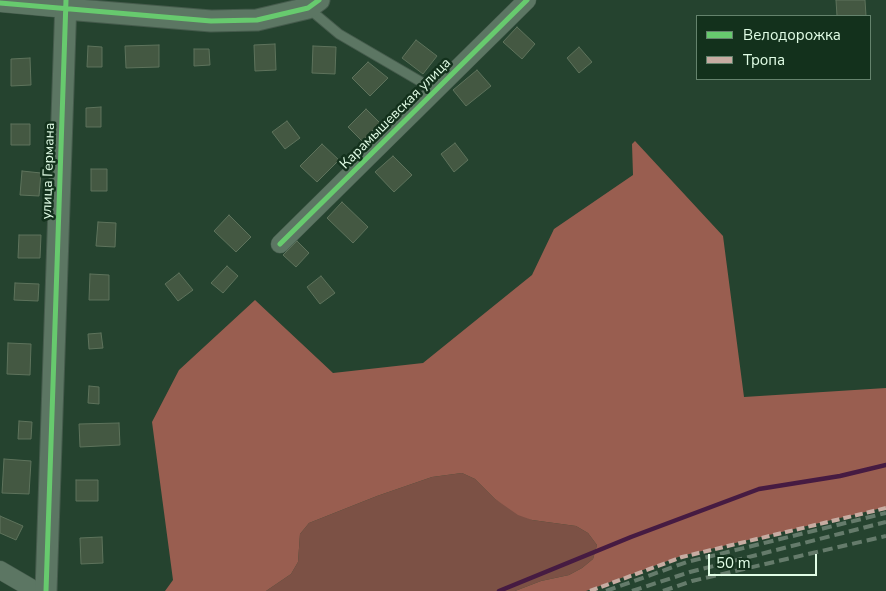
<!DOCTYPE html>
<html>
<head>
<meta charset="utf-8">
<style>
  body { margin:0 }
  #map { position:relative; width:886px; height:591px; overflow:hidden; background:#25432f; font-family:"Nunito Sans",sans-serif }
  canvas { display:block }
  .legend { position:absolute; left:696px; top:15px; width:175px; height:65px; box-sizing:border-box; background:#13311c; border:1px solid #65836d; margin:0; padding:6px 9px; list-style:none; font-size:15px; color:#e1fde6 }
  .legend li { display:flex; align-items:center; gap:10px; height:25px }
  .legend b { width:25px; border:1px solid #65836d }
  .scale { position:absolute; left:708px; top:554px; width:109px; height:22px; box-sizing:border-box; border:2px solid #e1fde6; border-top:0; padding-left:6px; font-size:15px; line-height:18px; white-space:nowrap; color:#e1fde6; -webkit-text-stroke:4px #13311c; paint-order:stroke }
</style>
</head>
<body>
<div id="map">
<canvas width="886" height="591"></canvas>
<ul class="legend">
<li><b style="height:6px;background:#67ca6e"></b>Велодорожка</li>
<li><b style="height:6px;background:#c7aca2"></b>Тропа</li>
</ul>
<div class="scale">50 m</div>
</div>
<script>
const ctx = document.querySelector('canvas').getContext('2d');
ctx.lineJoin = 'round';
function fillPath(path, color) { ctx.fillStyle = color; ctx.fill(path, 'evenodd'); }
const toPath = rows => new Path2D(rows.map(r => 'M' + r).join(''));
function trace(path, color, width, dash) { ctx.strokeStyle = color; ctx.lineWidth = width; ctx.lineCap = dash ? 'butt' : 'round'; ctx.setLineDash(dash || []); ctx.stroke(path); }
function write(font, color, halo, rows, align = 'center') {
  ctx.font = font + ' "Nunito Sans",sans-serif'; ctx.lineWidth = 5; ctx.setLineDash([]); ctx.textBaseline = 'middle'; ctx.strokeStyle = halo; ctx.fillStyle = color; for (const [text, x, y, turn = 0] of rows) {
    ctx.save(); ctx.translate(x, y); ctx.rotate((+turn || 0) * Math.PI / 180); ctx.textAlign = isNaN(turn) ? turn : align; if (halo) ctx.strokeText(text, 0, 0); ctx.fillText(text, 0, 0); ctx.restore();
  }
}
fillPath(toPath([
  [462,473,475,479,495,499,532,520,576,526,588,533,597,545,593,559,582,568,569,575,541,581,515,591,266,591,291,574,298,562,300,534,309,523,377,496,432,477]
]), '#7c5145');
fillPath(toPath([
  [635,141,723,236,744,397,886,388,886,507,681,556,586,591,515,591,541,581,569,575,582,568,593,559,597,545,588,533,576,526,532,520,518,515,495,499,475,479,462,473,432,477,377,496,309,523,300,534,298,562,291,574,266,591,165,591,173,580,152,422,179,370,255,300,333,373,423,363,532,275,554,229,633,175,632,144]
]), '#995e50');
trace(toPath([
  [499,591,631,537,759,489,840,476,886,465]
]), '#461b42', 4.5);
const building = toPath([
  [836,0,865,0,866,16,837,16,836,0],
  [517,27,535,44,522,59,503,42,517,27],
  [416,40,437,56,423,74,402,58,416,40],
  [275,44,276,70,255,71,254,45,275,44],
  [159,45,159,67,126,68,125,46,159,45],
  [88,46,102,47,102,67,87,67,88,46],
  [313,46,336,47,335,74,312,73,313,46],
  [579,47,592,62,579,73,567,58,579,47],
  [194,49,209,49,210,65,194,66,194,49],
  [30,58,31,85,11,86,11,59,30,58],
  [368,62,388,78,370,96,352,78,368,62],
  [477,70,491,86,466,106,453,90,477,70],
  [101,107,101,127,86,127,86,108,101,107],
  [366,109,380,123,362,141,348,127,366,109],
  [287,121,300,138,285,149,272,132,287,121],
  [11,124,30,124,30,145,11,145,11,124],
  [455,143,468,160,454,172,441,154,455,143],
  [322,144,339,160,317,182,300,166,322,144],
  [393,156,412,175,394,192,375,172,393,156],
  [91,169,107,169,107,191,91,191,91,169],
  [22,171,41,173,39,196,20,195,22,171],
  [342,202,368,227,353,243,327,218,342,202],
  [229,215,251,237,236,252,214,231,229,215],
  [98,222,116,223,115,247,96,246,98,222],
  [19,235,41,235,40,258,18,258,19,235],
  [297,241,309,253,296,267,283,255,297,241],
  [227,266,238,276,223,293,211,283,227,266],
  [179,273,193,290,178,301,165,284,179,273],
  [90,274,109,275,109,300,89,300,90,274],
  [321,276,335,293,320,304,307,287,321,276],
  [15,283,39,284,38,301,14,300,15,283],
  [101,333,103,348,89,349,88,334,101,333],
  [8,343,31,344,30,375,7,374,8,343],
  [89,386,99,387,99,404,88,403,89,386],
  [19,421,32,422,31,439,18,439,19,421],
  [119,423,120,445,80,447,79,424,119,423],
  [4,459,31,461,29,494,2,493,4,459],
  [76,480,98,480,98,501,76,501,76,480],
  [0,516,23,526,16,540,0,533,0,516],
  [102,537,103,563,81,564,80,538,102,537]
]);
fillPath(building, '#445842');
trace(building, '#5e735c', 1);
const service = toPath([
  [308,8,339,34,435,90]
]);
const minor = toPath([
  [0,3,66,9],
  [280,244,527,0],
  [0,570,36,591]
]);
const tertiary = toPath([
  [66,9,211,21,257,20,308,8,319,0],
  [46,591,66,0]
]);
trace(service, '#455b4c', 11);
trace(minor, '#455b4c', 19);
trace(tertiary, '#455b4c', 23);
trace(service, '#5c7663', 9);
trace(minor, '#5c7663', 18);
trace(tertiary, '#5c7663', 21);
trace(toPath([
  [606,591,687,562,886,513],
  [632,591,690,572,886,522],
  [663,591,692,581,886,536]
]), '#657b6b', 4, [10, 5]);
trace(toPath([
  [590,591,682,557,886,508]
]), '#c7aca2', 4, [8, 4]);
trace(toPath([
  [0,3,211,21,257,20,308,8,319,0],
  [280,244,527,0],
  [46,591,66,0]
]), '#67ca6e', 5);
write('14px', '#e1fde6', '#13311c', [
  ["Карамышевская улица",396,114,-45],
  ["улица Германа",49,171,-88]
]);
</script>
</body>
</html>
